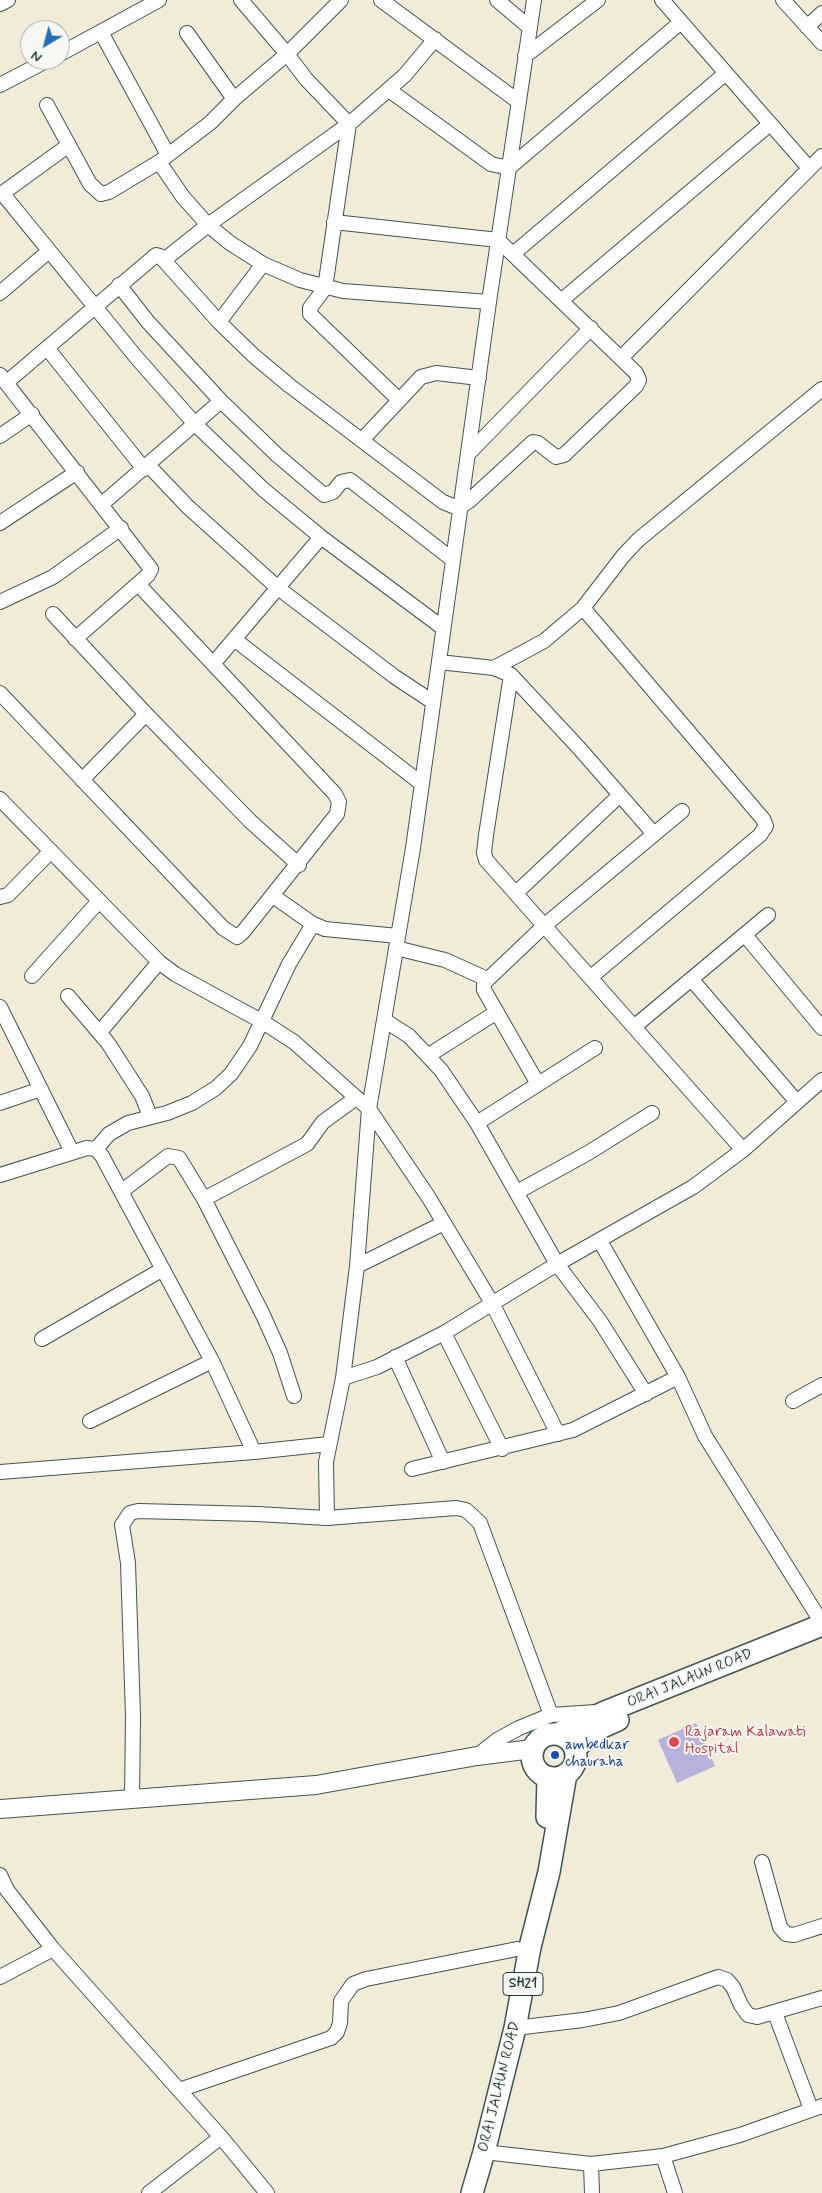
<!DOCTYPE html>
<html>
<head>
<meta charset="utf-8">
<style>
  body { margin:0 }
  #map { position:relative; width:822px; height:2193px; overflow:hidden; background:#f1ebd8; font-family:Mynerve,sans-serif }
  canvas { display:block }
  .north { position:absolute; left:20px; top:20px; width:50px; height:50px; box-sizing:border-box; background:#f6f6f2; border:1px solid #a0aca6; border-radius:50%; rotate:217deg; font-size:14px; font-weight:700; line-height:20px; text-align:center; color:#1f3d34 }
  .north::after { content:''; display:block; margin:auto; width:18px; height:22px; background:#1f6fb2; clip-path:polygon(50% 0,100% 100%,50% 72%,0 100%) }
</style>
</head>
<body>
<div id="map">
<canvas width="822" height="2193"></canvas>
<div class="north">N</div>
</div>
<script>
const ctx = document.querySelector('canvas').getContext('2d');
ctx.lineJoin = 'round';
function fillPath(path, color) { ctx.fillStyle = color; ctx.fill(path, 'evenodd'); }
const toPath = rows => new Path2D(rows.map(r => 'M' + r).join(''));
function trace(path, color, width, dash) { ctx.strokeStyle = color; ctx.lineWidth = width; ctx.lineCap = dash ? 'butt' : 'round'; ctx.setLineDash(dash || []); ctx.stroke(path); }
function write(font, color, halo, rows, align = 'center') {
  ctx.font = font + ' Mynerve,sans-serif'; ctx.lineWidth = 4; ctx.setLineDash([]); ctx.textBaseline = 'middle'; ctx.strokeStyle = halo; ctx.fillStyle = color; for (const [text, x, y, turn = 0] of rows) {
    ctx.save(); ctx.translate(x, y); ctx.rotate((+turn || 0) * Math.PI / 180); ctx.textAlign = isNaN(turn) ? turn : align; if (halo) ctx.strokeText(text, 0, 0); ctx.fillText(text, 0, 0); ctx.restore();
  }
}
fillPath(toPath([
  [696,1723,715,1766,677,1783,658,1740]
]), '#b7b1dc');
const minor = toPath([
  [241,0,287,54,306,79,349,124,325,288,310,308,310,314,399,400],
  [381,0,519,102],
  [497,0,530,28],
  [662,0,809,168],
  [783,0,822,43],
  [0,4,8,0],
  [807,27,822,13],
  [101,32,168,155],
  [187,33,234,99],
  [60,54,159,0],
  [525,56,598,0],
  [0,85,48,60],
  [389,90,491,164,509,168,681,22],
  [47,105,90,184,101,194,109,192,159,162,210,123,234,99,287,54,341,0],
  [159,162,183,197,208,225,230,243,263,264,300,280,343,291,489,302],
  [2,193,136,357,195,424,264,490,321,537,443,628],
  [0,195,69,145],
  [513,254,726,73],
  [164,260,208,225,349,124,405,75,435,39],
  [119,285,148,322,221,401,277,455,324,495,333,492,341,482,350,480,453,560],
  [0,293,49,251],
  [562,300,770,124],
  [219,322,263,264],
  [47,348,144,469],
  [621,358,822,156],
  [0,375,151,569,148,575,75,639],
  [7,382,156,255,160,256,219,322,254,356,290,386,443,502,453,506,461,506,469,501,533,442,538,443,556,457,564,455,636,386,639,380,636,373,498,240,334,222],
  [0,436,32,414],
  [362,440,421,377,436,373,479,378],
  [469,453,591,328],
  [148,465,188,507,278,588,395,677,433,702],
  [102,504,221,401],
  [0,523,77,472],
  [0,602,53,577,121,528],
  [583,608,763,819,766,826,760,835,591,977],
  [53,614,146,714,250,821,299,865],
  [234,639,422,784],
  [439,662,494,668,511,675,579,748,654,834],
  [213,664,321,537],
  [494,668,544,641,583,608,623,556,638,540,822,389],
  [511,675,486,835,484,853,486,860,743,1150],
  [0,693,223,928,237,937,243,932,337,814,339,802,335,794,138,584],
  [82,780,146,714],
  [0,799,159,962,175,974,263,1022,294,1042,369,1109,429,1198,492,1303,558,1434],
  [516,893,620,795],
  [273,896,313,924,325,929,398,936],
  [0,897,8,895,51,851],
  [745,935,822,1028],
  [396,948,445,960,487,979],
  [32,976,99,901],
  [692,980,797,1102],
  [68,996,108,1043,142,1096,150,1116],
  [0,1007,72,1152],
  [384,1020,409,1036,441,1070,477,1123,557,1264,600,1321,646,1394],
  [635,1026,768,915],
  [100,1032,159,962],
  [429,1055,497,1012],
  [538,1084,484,990,484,983,545,925,682,811],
  [0,1103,41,1089],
  [477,1123,595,1048],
  [96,1149,109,1134,128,1123,167,1113,192,1103,216,1088,231,1074,250,1046,289,964,313,924],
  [0,1175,87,1148,96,1149,102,1156,212,1361,254,1452],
  [122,1191,168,1156,179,1158,204,1199,263,1315,280,1353,294,1396],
  [517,1192,588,1153,652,1113],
  [204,1199,307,1144,323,1122,356,1098],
  [600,1241,678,1377,705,1436,822,1623],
  [357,1266,444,1223],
  [444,1333,502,1449],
  [42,1339,163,1269],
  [395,1357,443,1462],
  [343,1378,377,1367,444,1333,557,1264,693,1187,743,1150,822,1080],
  [793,1401,822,1385],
  [90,1421,212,1361],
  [412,1469,573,1430,678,1377],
  [0,1472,254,1452,329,1444],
  [327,1518,326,1462,343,1378,357,1266,369,1109,413,848,489,302,534,0],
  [477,1756,497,1740,519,1728,551,1715,596,1712],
  [132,1800,133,1716,128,1563,122,1525,130,1513,138,1511,257,1514,327,1518,456,1508,466,1510,480,1523,551,1715],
  [762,1862,780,1927,786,1934,794,1935,822,1926],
  [0,1875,7,1890,53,1949,221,2137,267,2193],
  [0,1977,53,1949],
  [775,2013,811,2109],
  [515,2028,583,2020,619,2013,718,1977,727,1980,733,1987,741,2005,748,2015,757,2017,822,1998],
  [179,2090,331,2038,337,2032,340,2023,341,2001,353,1984,366,1979,517,1949],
  [484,2152,591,2164,663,2156,740,2135,822,2106],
  [663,2156,675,2193],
  [591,2164,592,2193],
  [149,2193,221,2137]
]);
const tertiary = toPath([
  [0,1809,316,1785,477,1756,532,1749]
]);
const primary = toPath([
  [559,1733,605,1712,822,1625],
  '532 1756a22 22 0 1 1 44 0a22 22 0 1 1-44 0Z',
  [575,1748,600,1728,618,1720],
  [547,1817,548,1777],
  [472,2193,484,2152,515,2028,530,1947,549,1872,566,1774]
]);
trace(minor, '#3e574d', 16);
trace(tertiary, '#3e574d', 20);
trace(primary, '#3e574d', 24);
trace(minor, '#fff', 14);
trace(tertiary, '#fff', 18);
trace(primary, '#fff', 21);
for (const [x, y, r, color] of [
  [674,1742,6,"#e0444e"],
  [555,1755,5,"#1a4fb4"]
]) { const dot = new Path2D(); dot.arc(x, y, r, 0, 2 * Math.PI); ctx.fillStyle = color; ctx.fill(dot); trace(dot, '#f6f6f2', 2); }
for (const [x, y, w] of [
  [523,1984,40]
]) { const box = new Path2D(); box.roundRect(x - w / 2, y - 11.5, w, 23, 4); ctx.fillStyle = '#f6f6f2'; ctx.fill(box); trace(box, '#1f3d34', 1); }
write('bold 14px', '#1f3d34', null, [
  ["SH21",523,1984]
]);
write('15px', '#1f3d34', '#f6f6f2', [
  ["ORAI JALAUN ROAD",690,1679,-22],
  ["ORAI JALAUN ROAD",500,2087,-76]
]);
write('15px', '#be3a42', '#f6f6f2', [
  ["Rajaram Kalawati",685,1733],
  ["Hospital",685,1750]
], 'left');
write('15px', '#164399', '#f6f6f2', [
  ["ambedkar",565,1746],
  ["chauraha",565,1763]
], 'left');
</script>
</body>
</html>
